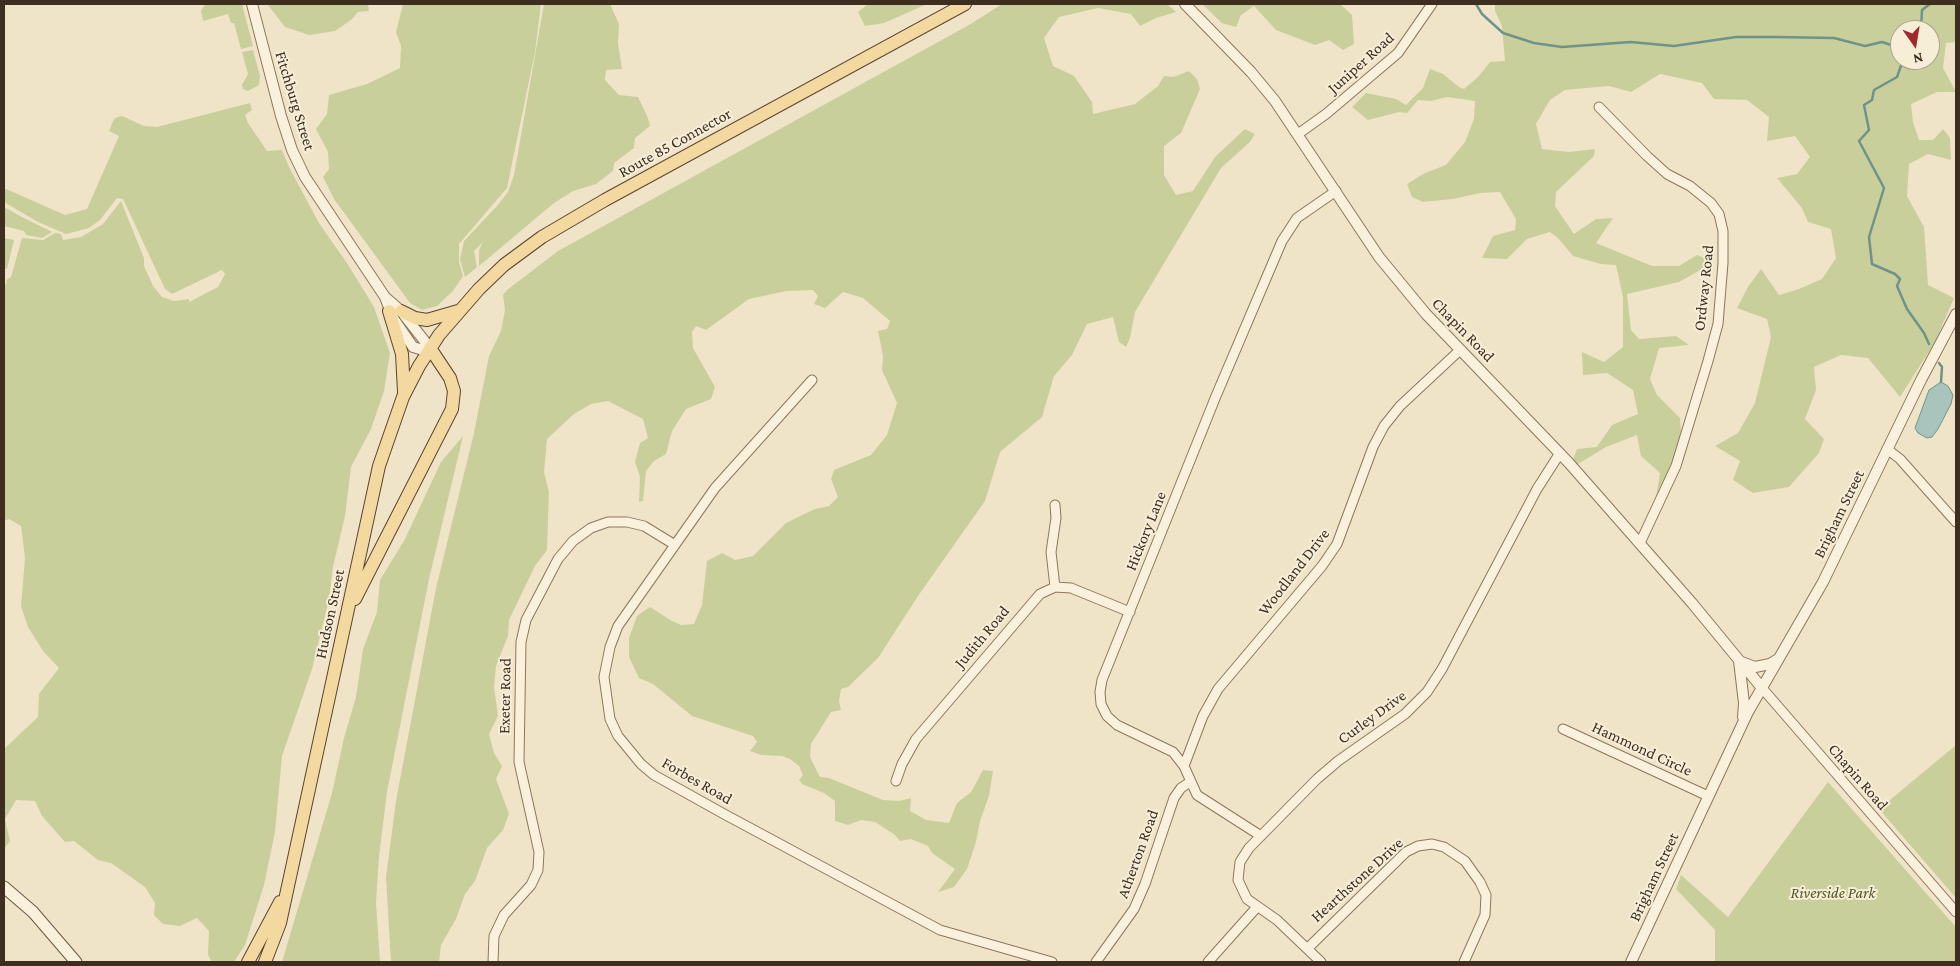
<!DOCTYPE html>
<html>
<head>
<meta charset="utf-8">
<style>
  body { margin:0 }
  #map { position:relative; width:1960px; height:966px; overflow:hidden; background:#f0e4c8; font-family:"Crimson Pro",serif }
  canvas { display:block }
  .frame { position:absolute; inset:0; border:5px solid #3d2e20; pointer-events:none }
  .north { position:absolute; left:1890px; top:20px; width:50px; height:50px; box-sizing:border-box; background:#f7eed8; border:1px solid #ada18e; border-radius:50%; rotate:167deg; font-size:14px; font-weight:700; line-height:20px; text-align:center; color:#3d2e20 }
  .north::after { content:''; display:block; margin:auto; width:18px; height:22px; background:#9e2a2b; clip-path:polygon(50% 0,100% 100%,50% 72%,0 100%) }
</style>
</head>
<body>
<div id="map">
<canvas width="1960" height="966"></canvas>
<div class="frame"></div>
<div class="north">N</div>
</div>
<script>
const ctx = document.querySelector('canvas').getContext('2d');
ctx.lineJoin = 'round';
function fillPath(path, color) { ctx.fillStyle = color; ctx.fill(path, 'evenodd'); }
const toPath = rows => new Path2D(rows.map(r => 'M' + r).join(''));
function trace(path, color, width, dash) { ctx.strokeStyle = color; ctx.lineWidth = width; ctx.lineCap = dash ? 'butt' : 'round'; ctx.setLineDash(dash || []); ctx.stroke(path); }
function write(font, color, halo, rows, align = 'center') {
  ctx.font = font + ' "Crimson Pro",serif'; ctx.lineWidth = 4; ctx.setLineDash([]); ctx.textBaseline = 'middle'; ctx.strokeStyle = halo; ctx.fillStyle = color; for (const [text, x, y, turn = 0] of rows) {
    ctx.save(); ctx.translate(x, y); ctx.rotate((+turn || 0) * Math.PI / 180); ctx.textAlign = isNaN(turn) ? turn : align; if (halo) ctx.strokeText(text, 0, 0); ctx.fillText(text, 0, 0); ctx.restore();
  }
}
fillPath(toPath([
  [205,4,242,4,253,46,241,49,234,23,231,23,228,14,203,21,201,11],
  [267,4,368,4,369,11,358,12,351,20,335,31,309,35,285,27],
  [403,4,541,4,535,52,507,188,459,244,459,262,463,276,453,291,437,306,422,310,410,303,334,199,323,177,329,169,328,152,316,129,327,114,329,95,367,84,400,68,401,46,396,32],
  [544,4,610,4,619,24,618,43,622,69,606,70,605,80,619,95,638,97,648,118,650,126,635,138,634,148,614,163,613,171,596,184,573,191,554,203,479,266,479,250,483,242,474,251,477,267,465,277,460,259,464,241,497,206,508,192,514,175],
  [868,4,927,4,884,23,865,26,858,12],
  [1002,4,1167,4,1176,12,1156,18,1140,26,1131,14,1098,8,1059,17,1044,38,1053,66,1074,76,1092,102,1093,114,1135,104,1158,86,1164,76,1173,77,1189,71,1197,79,1200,89,1181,133,1164,146,1164,175,1176,195,1193,191,1215,157,1245,129,1255,134,1250,142,1221,168,1135,312,1130,338,1126,347,1119,342,1113,317,1087,324,1072,355,1054,376,1042,417,1000,452,985,501,918,596,878,658,848,687,841,689,839,701,841,710,831,712,811,744,810,757,820,777,829,778,883,800,899,801,911,798,910,811,926,820,949,823,957,803,971,792,983,770,993,771,989,796,980,821,976,842,967,869,954,887,938,892,955,869,932,853,928,846,911,839,900,841,895,835,875,822,861,820,848,825,835,821,835,801,824,793,802,784,799,780,803,775,799,766,790,759,782,756,761,755,750,751,757,742,753,736,692,716,653,684,639,678,629,657,629,638,637,616,650,607,672,621,681,625,694,624,702,605,707,561,722,553,735,560,753,556,786,523,815,509,829,506,838,497,831,479,834,470,871,455,887,435,897,403,882,370,883,356,878,331,887,329,890,321,863,298,843,292,825,308,814,304,818,296,813,290,786,291,749,299,706,330,696,326,692,332,693,348,715,387,711,399,686,409,672,431,666,454,654,461,646,471,643,501,639,502,640,477,635,462,640,443,648,438,643,419,608,401,591,404,574,414,547,439,544,472,549,492,547,550,535,566,509,620,508,636,496,666,494,687,498,716,489,734,494,753,502,766,496,779,509,814,503,830,487,848,475,881,465,894,456,919,441,945,439,962,391,962,386,877,396,801,436,588,474,433,489,356,501,331,505,310,503,295,507,290,558,251,969,25],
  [1202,4,1340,4,1352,15,1354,44,1343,50,1329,40,1315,45,1276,30,1254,6,1241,15,1236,27,1222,23],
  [1495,4,1956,4,1956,42,1946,43,1943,68,1956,92,1937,92,1911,104,1913,122,1919,140,1933,140,1943,129,1950,138,1951,160,1928,154,1909,164,1907,196,1924,227,1928,285,1954,298,1935,342,1900,397,1868,358,1841,355,1814,367,1816,390,1805,419,1824,439,1819,453,1789,487,1753,493,1733,480,1740,461,1715,446,1738,433,1755,403,1771,337,1767,319,1737,308,1748,287,1761,269,1779,295,1799,289,1822,279,1836,258,1831,229,1808,222,1802,208,1777,178,1797,174,1810,157,1795,136,1767,141,1769,117,1747,100,1714,99,1702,83,1660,74,1631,92,1609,86,1565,90,1550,100,1536,124,1542,149,1569,152,1595,149,1594,156,1556,192,1555,206,1574,234,1596,219,1613,218,1596,243,1652,266,1679,266,1697,255,1709,260,1711,264,1679,282,1627,294,1631,330,1639,339,1676,336,1689,345,1659,348,1650,379,1657,395,1680,418,1681,432,1665,487,1656,498,1660,473,1641,456,1637,435,1606,447,1578,464,1572,462,1577,449,1597,447,1612,425,1638,414,1633,390,1607,373,1583,375,1582,352,1604,362,1623,347,1623,297,1616,265,1601,264,1573,256,1558,238,1550,232,1527,239,1507,259,1482,258,1493,236,1515,230,1516,219,1500,192,1480,193,1453,199,1423,202,1412,197,1407,184,1425,173,1446,165,1465,142,1474,119,1475,101,1447,97,1431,101,1418,100,1407,113,1399,112,1368,120,1352,107,1366,93,1396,99,1406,105,1423,88,1430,69,1443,74,1459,87,1464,89,1478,77,1490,62,1505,61,1502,26,1495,11],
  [1900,30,1930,30,1930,60,1900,60],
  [253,50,260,76,259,85,248,91,243,89,242,85,248,74,242,52],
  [250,103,252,110,245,115,248,123,267,151,282,150,290,169,319,223,347,263,374,307,390,353,384,391,371,429,351,467,345,516,333,567,329,599,312,669,282,756,275,832,264,885,245,945,234,962,212,962,208,955,209,931,197,918,180,926,163,924,154,915,155,903,145,887,111,863,98,860,74,841,65,842,42,816,35,801,16,800,5,819,10,841,4,849,4,749,38,717,39,694,59,668,43,651,28,627,21,606,25,558,21,526,9,519,4,521,4,283,7,284,6,280,11,277,22,238,43,240,55,233,61,234,63,240,81,237,103,224,121,201,144,258,144,266,153,286,162,297,174,301,189,299,189,302,218,287,225,274,222,270,172,294,165,289,123,199,117,198,100,220,89,228,66,234,38,222,4,202,4,188,65,215,87,209,119,136,109,131,114,119,118,117,122,116,144,126,157,127],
  [4,207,22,217,52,232,42,238,26,235,24,231,4,226],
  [4,238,14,240,7,269,4,268],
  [463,436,429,579,387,792,379,857,376,903,380,962,282,962,332,793,344,738,356,697,363,649,377,612,380,580,405,539,441,462],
  [1956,745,1956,898,1879,809],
  [1828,782,1956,927,1956,962,1715,962,1715,930,1676,889,1681,875,1728,917]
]), '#c9cf9b');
const water = toPath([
  [1941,382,1948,386,1953,395,1951,404,1938,429,1932,437,1927,438,1918,433,1915,428,1929,390,1941,382]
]);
fillPath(water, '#a9c4bc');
trace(water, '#6f938a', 1);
trace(toPath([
  [1476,4,1482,14,1503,33,1534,43,1562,47,1631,42,1674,46,1736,37,1776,37,1834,38,1865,46,1882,42,1900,48],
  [1921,30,1922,10,1930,4],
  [1903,60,1897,77,1874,90,1872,100,1864,105,1869,130,1859,141,1884,188,1869,237,1872,264,1895,274,1900,279,1897,286,1907,309,1924,333,1929,344],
  [1939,363,1942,367,1941,382]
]), '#6f938a', 2.5);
const minor = toPath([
  [1599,107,1647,156,1667,174,1690,186,1711,203,1719,214,1723,231,1723,263,1718,324,1708,361,1676,466,1640,543],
  [1298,134,1326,114,1398,53,1432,4],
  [812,380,715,488,618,626,610,647,604,677,610,719,618,736,641,764,654,775,724,814,940,930,1052,962],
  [1887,449,1900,459,1956,522],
  [1055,587,1051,552,1056,518,1055,505],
  [1762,688,1956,912],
  [1563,729,1708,796],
  [1184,766,1203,716,1218,689,1322,566,1337,544,1373,447,1384,426,1400,406,1460,350],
  [896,781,902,764,916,739,1040,594,1055,587,1071,588,1130,612],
  [1261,836,1197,795,1184,766,1173,752,1117,725,1107,716,1101,704,1100,692,1102,680,1216,396,1282,241,1297,218,1336,191],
  [1308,948,1406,852,1418,846,1432,844,1444,847,1465,861,1480,882,1486,895,1485,915,1464,962],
  [493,962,494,936,504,915,531,885,538,870,539,852,519,762,521,642,526,620,558,559,573,541,591,528,608,522,627,522,644,526,675,545],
  [1096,962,1134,909,1145,884,1174,798,1181,788,1190,782],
  [1208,962,1257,907],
  [1321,962,1277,920,1247,899,1238,880,1240,862,1249,848,1317,779,1338,761,1405,714,1427,692,1442,669,1537,489,1560,453]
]);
const tertiary = toPath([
  [252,4,281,116,292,150,305,177,385,297,393,318,413,347,423,350,430,348,401,311,385,297],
  [1185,4,1251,72,1275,101,1379,257,1426,314,1569,463,1692,603,1762,688],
  [1743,717,1744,703,1739,661,1755,667,1770,664,1778,659],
  [1631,962,1748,712,1823,582,1921,380,1956,314]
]);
const secondary = toPath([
  [4,887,33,912,76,962]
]);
const primary = toPath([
  [389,311,402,354,404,392],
  [401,311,415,318,427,320,458,311],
  [355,599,452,409,454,391,450,378,430,348],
  [248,962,280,902],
  [265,962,280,923,379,466,403,397,419,366,439,335,479,289,504,265,542,237,605,200,965,4]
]);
trace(minor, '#8d765c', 11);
trace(tertiary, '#8d765c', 12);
trace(secondary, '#6f573f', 13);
trace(primary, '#5b4430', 14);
trace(minor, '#faf1dc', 9);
trace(tertiary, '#faf1dc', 10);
trace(secondary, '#faf1dc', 11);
trace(primary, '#f3d9a0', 12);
write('16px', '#3d2e20', '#f7eed8', [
  ["Juniper Road",1361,63,-42],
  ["Fitchburg Street",295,101,73],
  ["Route 85 Connector",675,143,-29],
  ["Ordway Road",1704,288,-84],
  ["Chapin Road",1463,330,46],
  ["Brigham Street",1839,514,-64],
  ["Hickory Lane",1146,531,-68],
  ["Woodland Drive",1294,572,-52],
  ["Hudson Street",330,614,-78],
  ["Judith Road",982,637,-50],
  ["Exeter Road",505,696,-89],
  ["Curley Drive",1372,717,-36],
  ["Hammond Circle",1642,749,25],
  ["Chapin Road",1858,777,49],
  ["Forbes Road",697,781,30],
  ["Atherton Road",1138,854,-70],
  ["Brigham Street",1654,877,-65],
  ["Hearthstone Drive",1357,880,-42]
]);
write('italic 16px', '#4d5a26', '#f7eed8', [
  ["Riverside Park",1833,893]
]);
</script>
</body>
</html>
